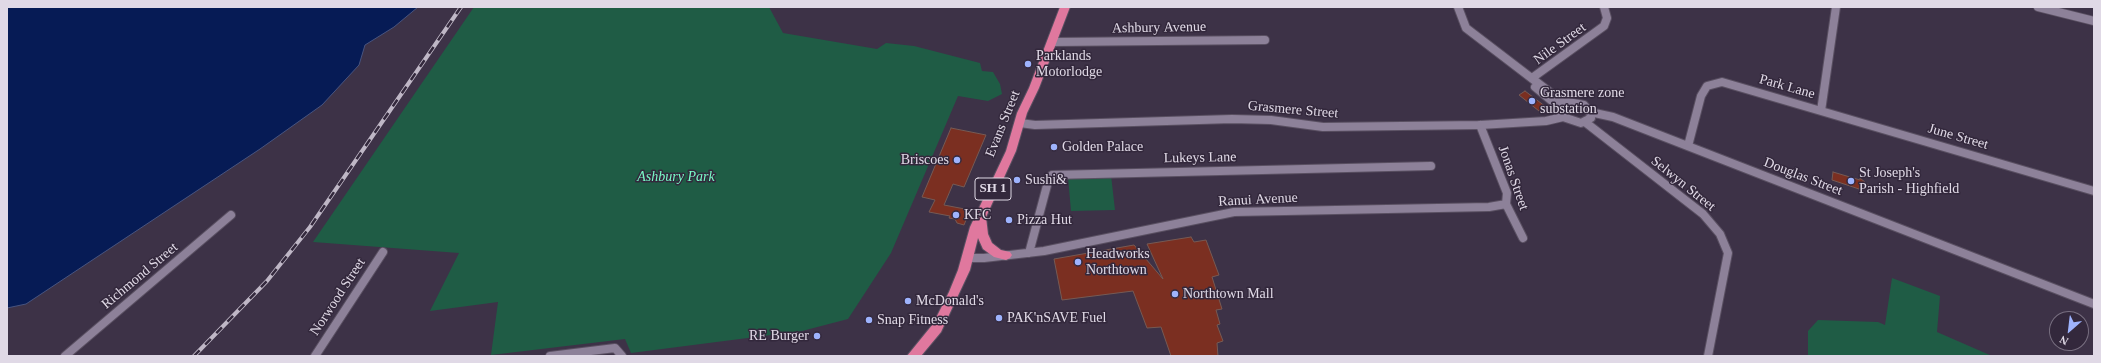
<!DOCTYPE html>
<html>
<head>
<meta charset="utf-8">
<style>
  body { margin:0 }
  #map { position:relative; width:2101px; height:363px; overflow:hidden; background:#3d3247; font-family:Georgia,serif }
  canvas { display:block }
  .frame { position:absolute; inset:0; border:8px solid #e0d9e6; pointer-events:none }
  .north { position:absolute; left:2049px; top:311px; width:40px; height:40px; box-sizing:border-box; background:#33283c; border:1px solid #786f80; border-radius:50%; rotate:208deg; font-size:11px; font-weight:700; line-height:16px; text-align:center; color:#e0d9e6 }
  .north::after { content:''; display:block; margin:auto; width:14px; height:18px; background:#9eb3fd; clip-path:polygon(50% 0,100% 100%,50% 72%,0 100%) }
</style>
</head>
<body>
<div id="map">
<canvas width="2101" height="363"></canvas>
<div class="frame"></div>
<div class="north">N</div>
</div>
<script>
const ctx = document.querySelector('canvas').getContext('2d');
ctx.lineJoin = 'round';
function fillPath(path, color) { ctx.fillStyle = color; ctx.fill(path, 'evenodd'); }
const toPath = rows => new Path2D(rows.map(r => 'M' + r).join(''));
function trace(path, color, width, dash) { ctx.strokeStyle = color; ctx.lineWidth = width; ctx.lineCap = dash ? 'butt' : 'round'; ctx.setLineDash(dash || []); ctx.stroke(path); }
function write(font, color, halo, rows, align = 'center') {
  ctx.font = font + ' Georgia,serif'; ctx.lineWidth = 3; ctx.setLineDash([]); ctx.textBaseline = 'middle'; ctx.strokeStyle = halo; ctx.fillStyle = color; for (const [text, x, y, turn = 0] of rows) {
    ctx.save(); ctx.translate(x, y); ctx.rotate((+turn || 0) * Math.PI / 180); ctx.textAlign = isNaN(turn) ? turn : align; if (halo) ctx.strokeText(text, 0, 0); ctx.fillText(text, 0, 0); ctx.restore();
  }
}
fillPath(toPath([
  [474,7,769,7,783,33,877,49,886,43,914,46,980,63,982,71,993,72,1000,84,1002,94,988,101,958,96,891,253,848,319,802,331,631,353,625,339,491,355,498,302,430,311,459,253,313,242],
  [1111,175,1115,210,1071,211,1068,177],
  [1892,278,1940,296,1937,332,1992,356,1808,356,1808,331,1818,320,1878,322,1885,325]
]), '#1f5c45');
const water = toPath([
  [7,7,418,7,394,27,365,45,359,65,322,105,260,149,26,304,7,308,7,7]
]);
fillPath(water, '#061b55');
trace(water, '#475480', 1);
const building = toPath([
  [1525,91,1546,107,1539,111,1519,95,1525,91],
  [951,128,986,135,964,187,953,184,944,205,970,210,964,225,957,223,955,219,949,218,950,216,929,212,935,200,922,197,951,128],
  [1833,172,1860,180,1860,178,1872,188,1859,189,1832,180,1833,172],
  [1191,237,1194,242,1206,240,1219,275,1212,277,1222,309,1216,310,1220,324,1217,325,1223,341,1217,343,1218,356,1171,356,1161,327,1147,328,1133,291,1062,300,1054,259,1134,245,1163,279,1147,244,1191,237]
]);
fillPath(building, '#7b2f21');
trace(building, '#765a54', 1);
const minor = toPath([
  [2038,7,2094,21],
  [1053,42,1265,40],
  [1532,78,1604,26,1607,18,1604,7],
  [1821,111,2094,191],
  [1590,112,1613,117,2094,304],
  [1480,125,1507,193,1506,204,1523,238],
  [1688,146,1701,96,1707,86,1722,82,1821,111,1836,7],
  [1029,253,1049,178,1052,175,1431,166],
  [967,258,984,258,1044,251,1234,212,1489,207,1506,204],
  [65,356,231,215],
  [315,356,383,252],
  [550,356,615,348,622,356]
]);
const tertiary = toPath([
  [1458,7,1466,28,1564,103],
  [1535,87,1559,107],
  [1568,102,1584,105,1590,112,1591,118,1581,123,1563,117,1559,107,1568,102],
  [1585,122,1703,214,1720,234,1728,253,1708,356],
  [1020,123,1035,125,1232,119,1271,120,1323,127,1480,125,1546,121,1563,117]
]);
const trunk = toPath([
  [1060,7,1070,7,1039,88,1027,113,1016,151,986,217,988,234,992,243,1001,250,1010,252,1012,255,1010,258,1006,260,994,257,983,249,978,238,970,270,941,332,921,356,907,356,933,324,949,292,958,270,970,227,1006,151,1017,113,1029,88,1060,7]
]);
trace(minor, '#594f61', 10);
trace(tertiary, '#594f61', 10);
trace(trunk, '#594f61', 2);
trace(minor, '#8d8199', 8);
trace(tertiary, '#8d8199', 8);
fillPath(trunk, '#e0789e');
const rail = toPath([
  [194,356,267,281,310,227,461,7]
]);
trace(rail, '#bfb7c6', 4);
trace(rail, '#33283c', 2.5, [8]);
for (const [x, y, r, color] of [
  [1028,64,4,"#9eb3fd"],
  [1532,101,4,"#9eb3fd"],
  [1054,147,4,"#9eb3fd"],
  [957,160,4,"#9eb3fd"],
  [1017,180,4,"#9eb3fd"],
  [1851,181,4,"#9eb3fd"],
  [956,215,4,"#9eb3fd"],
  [1009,220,4,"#9eb3fd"],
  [1078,262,4,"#9eb3fd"],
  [1175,294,4,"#9eb3fd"],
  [908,301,4,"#9eb3fd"],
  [999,318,4,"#9eb3fd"],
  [869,320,4,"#9eb3fd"],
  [817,336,4,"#9eb3fd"]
]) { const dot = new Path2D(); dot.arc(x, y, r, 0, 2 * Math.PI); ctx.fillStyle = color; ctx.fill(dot); trace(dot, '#33283c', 1.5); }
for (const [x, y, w] of [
  [993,189,36]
]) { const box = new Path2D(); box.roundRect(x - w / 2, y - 11, w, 22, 3); ctx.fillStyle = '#33283c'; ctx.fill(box); trace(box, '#e0d9e6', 1); }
write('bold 13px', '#e0d9e6', null, [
  ["SH 1",993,189]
]);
write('14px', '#e0d9e6', '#33283c', [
  ["Ashbury Avenue",1159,28,-1],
  ["Nile Street",1560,44,-36],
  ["Park Lane",1787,87,16],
  ["Grasmere Street",1293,110,5],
  ["Evans Street",1003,124,-68],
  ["June Street",1958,137,16],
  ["Lukeys Lane",1200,158,-1],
  ["Douglas Street",1803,177,21],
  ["Jonas Street",1513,178,71],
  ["Selwyn Street",1683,184,39],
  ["Ranui Avenue",1258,200,-3],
  ["Richmond Street",140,276,-40],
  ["Norwood Street",338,297,-57]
]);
write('14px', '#e0d9e6', '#33283c', [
  ["Parklands",1036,56],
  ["Motorlodge",1036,72],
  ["Grasmere zone",1540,93],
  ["substation",1540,109],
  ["Golden Palace",1062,147],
  ["Briscoes",949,160,"right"],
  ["St Joseph's",1859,173],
  ["Parish - Highfield",1859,189],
  ["Sushi&",1025,180],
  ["KFC",964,215],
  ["Pizza Hut",1017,220],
  ["Headworks",1086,254],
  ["Northtown",1086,270],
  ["Northtown Mall",1183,294],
  ["McDonald's",916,301],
  ["PAK'nSAVE Fuel",1007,318],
  ["Snap Fitness",877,320],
  ["RE Burger",809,336,"right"]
], 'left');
write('italic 14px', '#79fcc8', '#33283c', [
  ["Ashbury Park",676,177]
]);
</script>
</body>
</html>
